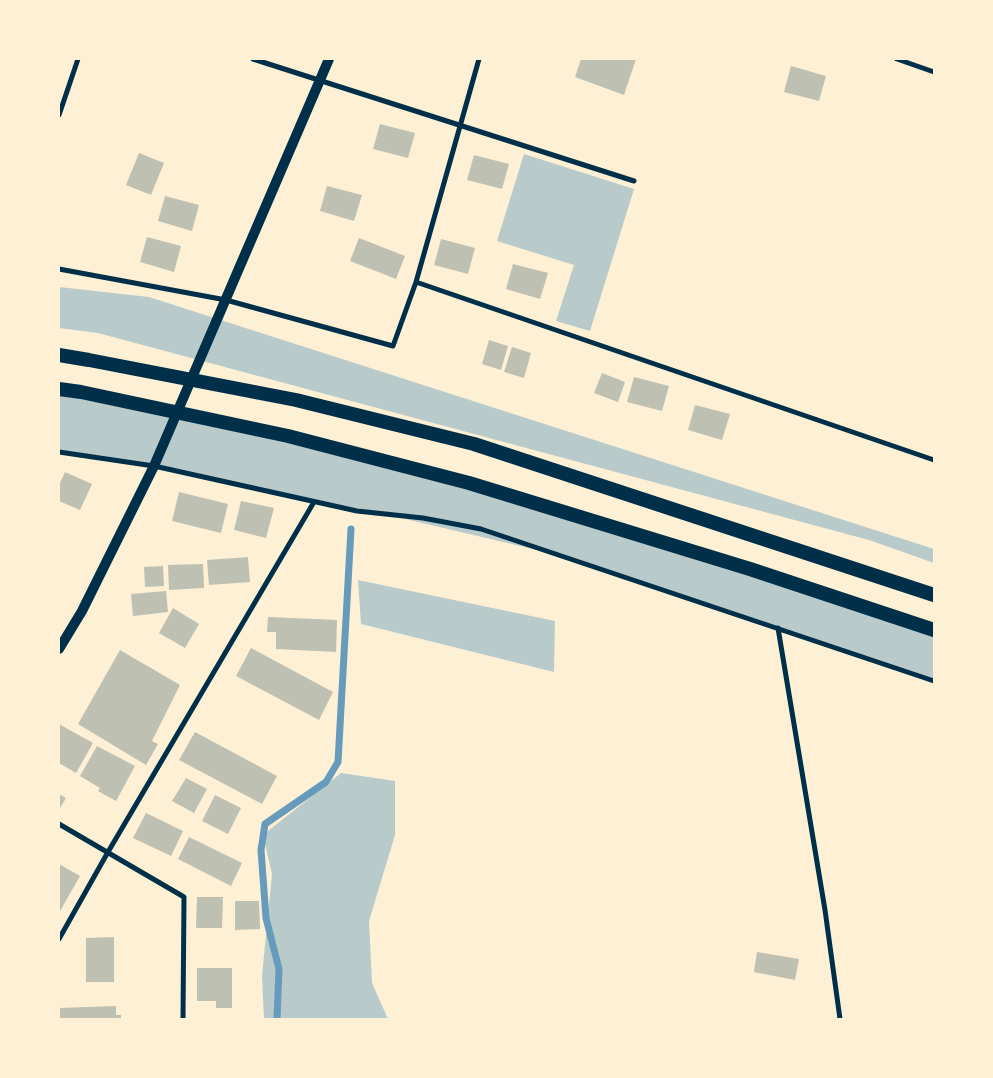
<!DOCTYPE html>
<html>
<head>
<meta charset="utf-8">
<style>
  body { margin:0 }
  #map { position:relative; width:993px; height:1078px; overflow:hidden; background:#fdf0d5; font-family:"Exo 2",sans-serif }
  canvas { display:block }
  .frame { position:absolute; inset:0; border:60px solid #fdf0d5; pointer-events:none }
</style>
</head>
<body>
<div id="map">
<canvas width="993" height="1078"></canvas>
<div class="frame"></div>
</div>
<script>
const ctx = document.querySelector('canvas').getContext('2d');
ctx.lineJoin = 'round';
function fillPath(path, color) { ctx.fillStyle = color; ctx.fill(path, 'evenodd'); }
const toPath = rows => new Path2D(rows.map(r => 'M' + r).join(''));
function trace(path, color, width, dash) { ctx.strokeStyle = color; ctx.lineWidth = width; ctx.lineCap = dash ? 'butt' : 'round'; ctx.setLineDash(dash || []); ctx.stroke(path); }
fillPath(toPath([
  [524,154,634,189,590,331,556,321,574,265,497,241],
  [59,287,149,297,934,549,934,563,869,540,98,333,59,328],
  [59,391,122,401,513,497,934,630,934,681,563,556,384,514,154,466,59,453],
  [358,580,555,621,554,672,361,624],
  [341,773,395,781,395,835,369,921,372,983,388,1019,264,1019,262,976,272,874,263,835]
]), '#b9caca');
trace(toPath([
  [277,1019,279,969,266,918,261,850,265,824,326,782,338,762,351,529]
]), '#669bbc', 7);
fillPath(toPath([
  [581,59,636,59,624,95,575,77],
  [791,66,826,76,819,101,784,92],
  [380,124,415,133,408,158,373,149],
  [139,153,164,163,151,195,126,185],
  [474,155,509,164,502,189,467,180],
  [327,186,362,195,354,221,320,211],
  [165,196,199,205,192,231,158,221],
  [147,237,181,246,174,272,140,262],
  [359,238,405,256,396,279,350,261],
  [441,239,475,248,468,274,434,265],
  [513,264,548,273,540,299,506,289],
  [489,340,508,346,501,370,482,364],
  [512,347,531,353,524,378,504,372],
  [602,373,625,382,618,402,594,393],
  [634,377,669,386,662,411,627,402],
  [695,405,730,414,722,440,688,430],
  [65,472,92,484,80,510,59,501,59,485],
  [179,492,228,504,221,533,172,521],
  [241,501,274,508,266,538,234,530],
  [248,557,250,582,209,585,207,560],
  [203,564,204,588,169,590,168,565],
  [163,566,164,586,145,587,144,567],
  [166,591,168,612,133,616,131,594],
  [173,608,199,624,185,648,159,633],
  [268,617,337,620,336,652,276,649,276,632,267,632],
  [251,648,333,692,319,720,236,676],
  [120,650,180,685,152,741,158,744,146,765,78,724],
  [59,724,93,743,76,773,59,763],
  [195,732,277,776,262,804,179,760],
  [97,746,135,766,116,801,98,791,100,788,80,776],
  [186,778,207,789,194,813,172,801],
  [59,794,66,798,59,810],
  [215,795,241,808,228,834,202,821],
  [146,813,183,831,171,856,133,838],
  [189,837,242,863,231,886,178,859],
  [59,864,80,876,59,913],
  [197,897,223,897,222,928,196,928],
  [235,901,259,901,260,929,235,930],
  [114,937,114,982,86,982,86,938],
  [757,952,799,959,795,980,754,972],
  [197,968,232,968,232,1008,216,1008,216,1001,197,1001],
  [116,1006,116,1015,121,1015,121,1019,59,1019,59,1008]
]), '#bec0b2');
trace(toPath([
  [253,59,634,181],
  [897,59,934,72],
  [59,115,78,59],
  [59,269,226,300,393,346,416,282,479,59],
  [416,282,934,460],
  [59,452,154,466,357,511,423,518,481,529,934,681],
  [778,628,825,910,840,1019],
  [59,824,184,897,183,1019],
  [59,939,108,852,314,502]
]), '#003049', 5);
trace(toPath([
  [59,649,82,611,154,466,329,59]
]), '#003049', 10);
trace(toPath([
  [59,355,89,360,296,400,474,444,934,595],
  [59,389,81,392,288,436,469,483,750,569,934,630]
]), '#003049', 14);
</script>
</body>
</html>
